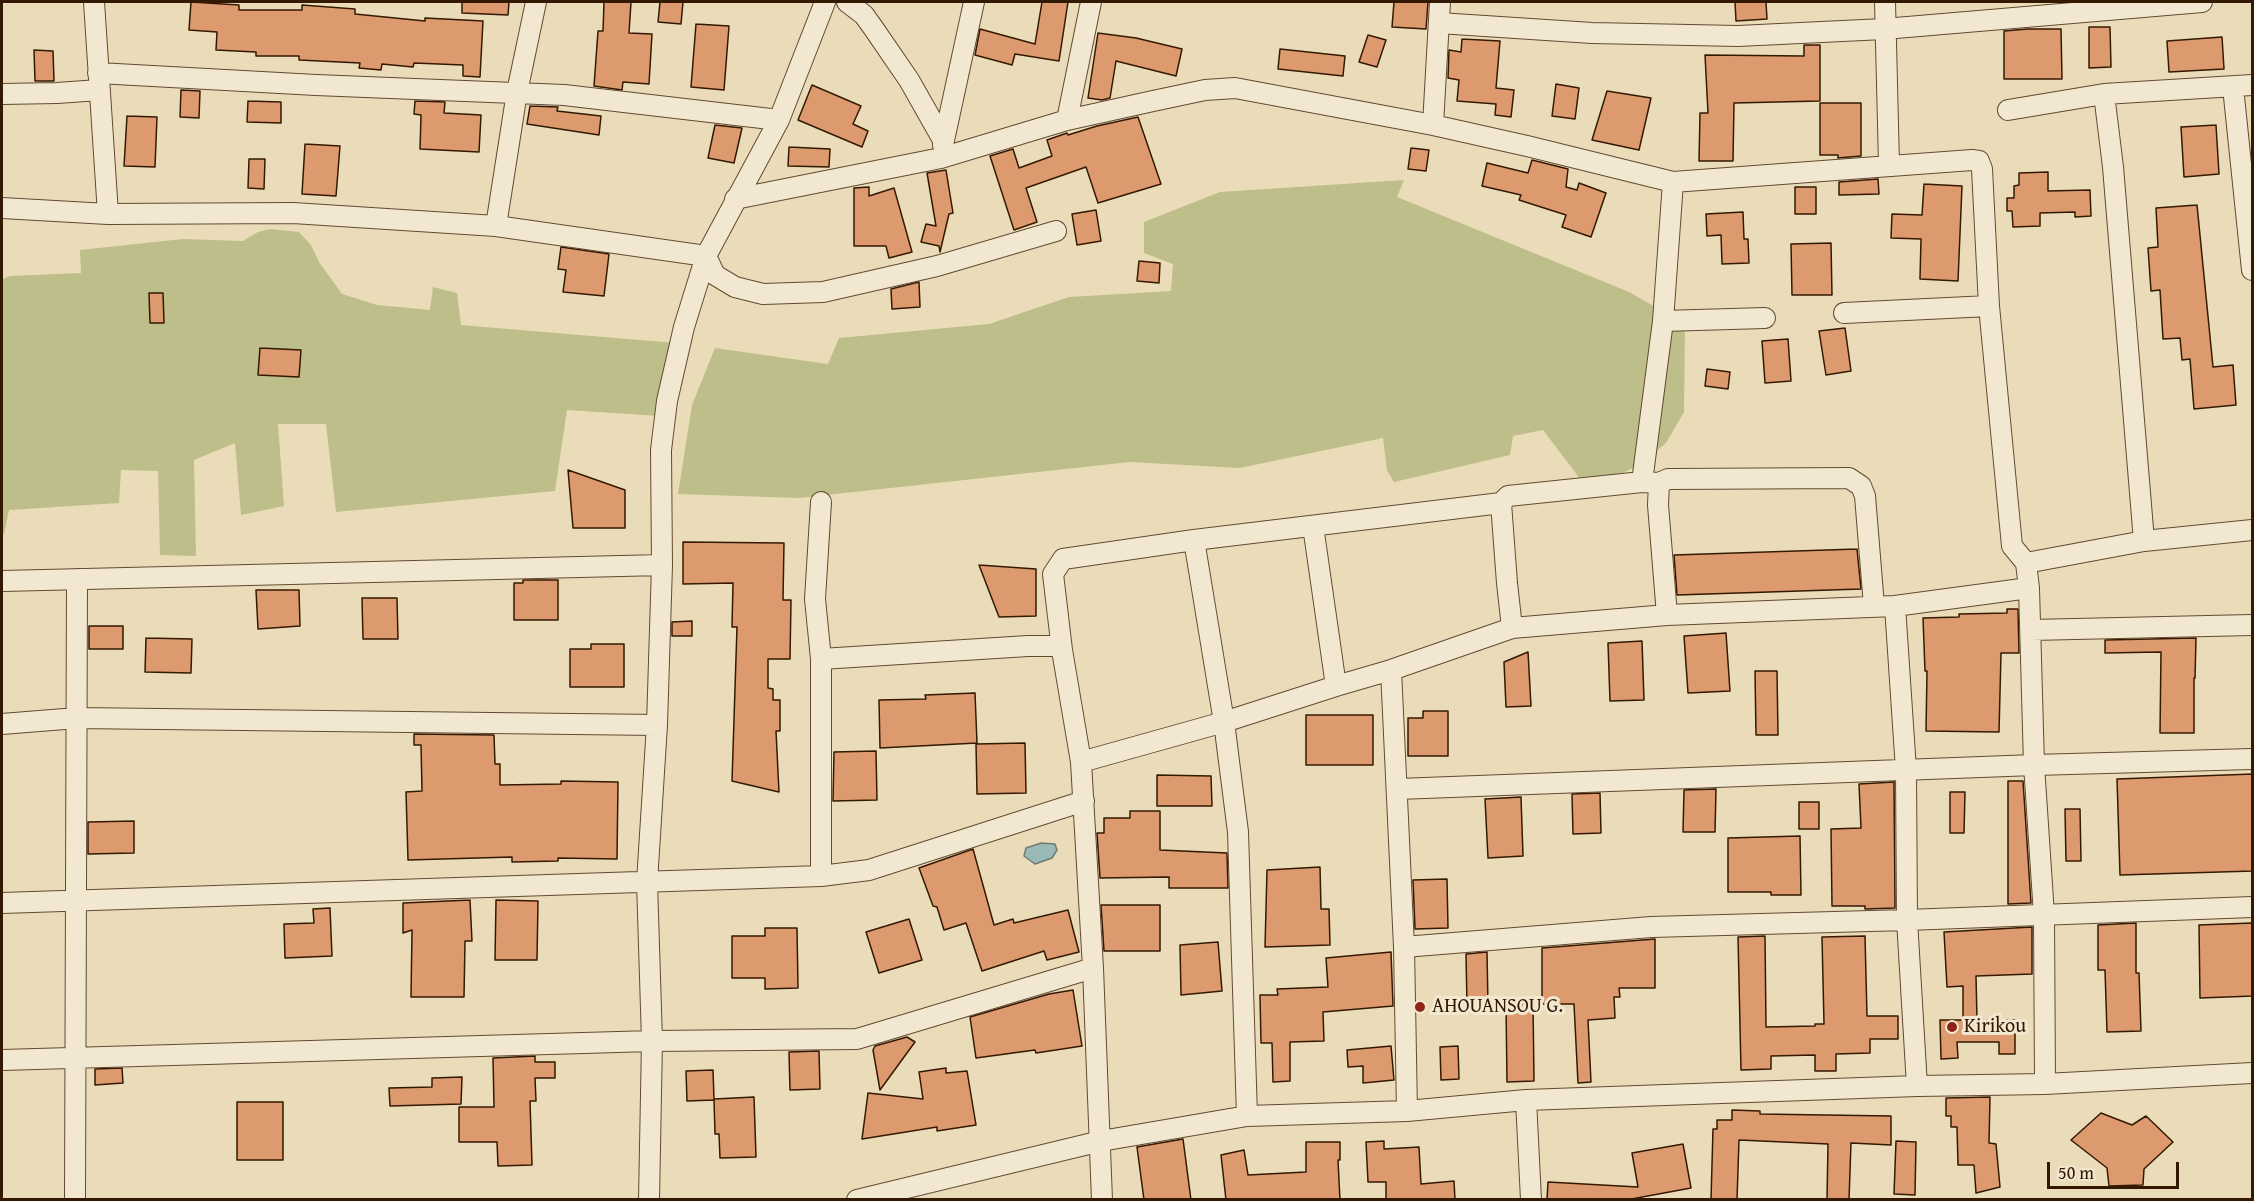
<!DOCTYPE html>
<html>
<head>
<meta charset="utf-8">
<style>
  body { margin:0 }
  #map { position:relative; width:2254px; height:1201px; overflow:hidden; background:#ebdcb9; font-family:"Gentium Book Plus",serif }
  canvas { display:block }
  .frame { position:absolute; inset:0; border:3px solid #341902; pointer-events:none }
  .scale { position:absolute; left:2047px; top:1162px; width:132px; height:27px; box-sizing:border-box; border:3px solid #341902; border-top:0; padding-left:8px; font-size:18px; line-height:21px; white-space:nowrap; color:#341902; -webkit-text-stroke:4px #f2e8d2; paint-order:stroke }
</style>
</head>
<body>
<div id="map">
<canvas width="2254" height="1201"></canvas>
<div class="frame"></div>
<div class="scale">50 m</div>
</div>
<script>
const ctx = document.querySelector('canvas').getContext('2d');
ctx.lineJoin = 'round';
function fillPath(path, color) { ctx.fillStyle = color; ctx.fill(path, 'evenodd'); }
const toPath = rows => new Path2D(rows.map(r => 'M' + r).join(''));
function trace(path, color, width, dash) { ctx.strokeStyle = color; ctx.lineWidth = width; ctx.lineCap = dash ? 'butt' : 'round'; ctx.setLineDash(dash || []); ctx.stroke(path); }
function write(font, color, halo, rows, align = 'center') {
  ctx.font = font + ' "Gentium Book Plus",serif'; ctx.lineWidth = 6; ctx.setLineDash([]); ctx.textBaseline = 'middle'; ctx.strokeStyle = halo; ctx.fillStyle = color; for (const [text, x, y, turn = 0] of rows) {
    ctx.save(); ctx.translate(x, y); ctx.rotate((+turn || 0) * Math.PI / 180); ctx.textAlign = isNaN(turn) ? turn : align; if (halo) ctx.strokeText(text, 0, 0); ctx.fillText(text, 0, 0); ctx.restore();
  }
}
fillPath(toPath([
  [1404,180,1397,197,1629,292,1685,324,1684,412,1666,443,1645,461,1623,473,1599,481,1581,480,1543,430,1513,436,1510,455,1394,482,1387,470,1383,438,1240,468,1130,462,799,498,678,494,692,405,715,348,828,364,839,338,989,324,1069,297,1171,291,1173,264,1144,253,1144,222,1220,192],
  [270,229,299,232,311,245,319,262,342,294,377,305,430,310,433,287,457,293,461,325,675,343,660,416,567,410,555,491,336,512,326,424,278,424,284,506,241,515,235,443,194,460,196,556,160,555,158,471,121,470,119,503,9,510,4,534,2,534,2,279,10,276,81,273,80,250,183,239,243,241,258,232]
]), '#bebe8a');
const water = toPath([
  [1041,843,1055,844,1057,850,1052,858,1035,864,1024,856,1026,848,1041,843]
]);
fillPath(water, '#9abab7');
trace(water, '#717a6f', 1.5);
const building = toPath([
  [191,2,239,5,239,10,302,10,302,5,355,9,355,14,425,21,425,18,483,21,480,77,463,76,463,65,414,63,413,67,382,64,381,70,359,68,360,63,299,60,299,56,256,56,256,52,216,50,217,32,189,30,191,2],
  [462,2,509,2,508,15,462,13,462,2],
  [604,2,631,2,629,33,652,34,649,84,623,82,622,90,594,86,598,31,603,31,604,2],
  [660,2,683,2,681,24,658,22,660,2],
  [1042,2,1068,2,1059,61,1015,54,1012,65,975,55,980,29,1035,44,1042,2],
  [1394,2,1428,2,1426,29,1392,27,1394,2],
  [1735,2,1766,2,1767,19,1736,21,1735,2],
  [696,24,729,26,724,90,691,87,696,24],
  [2089,27,2110,27,2111,67,2089,68,2089,27],
  [2027,29,2061,29,2062,79,2004,79,2004,31,2027,29],
  [1098,33,1136,38,1182,49,1176,76,1116,61,1110,98,1102,100,1088,98,1098,33],
  [1368,35,1386,40,1377,67,1359,62,1368,35],
  [2222,37,2224,69,2169,72,2167,41,2222,37],
  [1462,39,1500,41,1496,88,1514,90,1511,117,1495,115,1496,104,1457,101,1459,80,1448,78,1449,50,1461,52,1462,39],
  [1804,45,1820,45,1820,101,1734,103,1733,161,1699,161,1700,113,1708,113,1705,55,1804,56,1804,45],
  [1280,49,1345,56,1343,76,1278,69,1280,49],
  [34,50,53,51,54,81,35,81,34,50],
  [1556,84,1579,88,1575,119,1552,116,1556,84],
  [812,85,861,106,853,124,868,131,862,147,798,120,812,85],
  [181,90,200,91,199,118,180,117,181,90],
  [1607,91,1651,98,1639,150,1592,140,1607,91],
  [248,101,281,102,281,123,247,122,248,101],
  [415,101,445,102,444,113,481,115,479,152,420,149,421,115,414,114,415,101],
  [1820,103,1861,103,1861,156,1838,158,1838,155,1820,155,1820,103],
  [530,106,558,107,557,111,601,116,599,135,527,124,530,106],
  [127,116,157,117,155,167,124,166,127,116],
  [1138,117,1161,184,1098,203,1086,167,1026,188,1037,222,1014,230,990,156,1013,149,1019,168,1052,156,1047,140,1067,133,1068,135,1097,126,1138,117],
  [715,125,742,128,734,163,708,158,715,125],
  [2216,125,2219,174,2184,177,2181,127,2216,125],
  [305,144,340,146,336,196,302,194,305,144],
  [789,147,830,149,829,167,788,166,789,147],
  [1411,148,1429,150,1426,171,1408,169,1411,148],
  [249,159,265,159,264,189,248,188,249,159],
  [1532,160,1568,169,1566,187,1577,190,1579,183,1606,193,1591,237,1562,227,1566,215,1519,200,1521,195,1482,186,1487,163,1528,173,1532,160],
  [946,170,953,213,949,214,940,252,939,246,921,242,926,224,936,226,927,173,946,170],
  [2048,172,2048,191,2090,190,2091,216,2075,217,2075,212,2040,213,2040,226,2013,227,2012,211,2007,211,2007,198,2014,198,2014,186,2019,185,2019,173,2048,172],
  [1878,179,1879,194,1839,195,1839,182,1878,179],
  [1924,184,1962,186,1958,281,1920,279,1921,239,1891,238,1892,214,1922,215,1924,184],
  [869,187,869,196,894,188,912,252,889,258,886,246,854,246,854,188,869,187],
  [1795,187,1816,187,1816,214,1795,214,1795,187],
  [2197,205,2213,367,2233,365,2236,405,2194,409,2190,359,2182,360,2180,338,2163,339,2160,290,2151,291,2148,248,2158,247,2156,208,2197,205],
  [1096,210,1101,241,1077,245,1072,214,1096,210],
  [1743,212,1744,239,1748,239,1749,263,1722,264,1721,235,1707,236,1706,214,1743,212],
  [1831,243,1832,295,1792,295,1791,244,1831,243],
  [561,247,609,254,604,296,563,292,566,270,558,269,561,247],
  [1139,261,1160,263,1159,283,1137,281,1139,261],
  [919,282,920,307,892,309,891,289,919,282],
  [149,293,163,293,164,323,150,323,149,293],
  [1845,328,1851,371,1826,375,1819,331,1845,328],
  [1788,339,1791,381,1765,383,1762,341,1788,339],
  [260,348,301,350,299,377,258,375,260,348],
  [1707,369,1730,372,1728,389,1705,386,1707,369],
  [568,470,625,490,625,528,573,528,568,470],
  [683,542,784,543,783,600,791,600,790,659,768,659,768,688,773,689,773,700,780,700,780,731,776,731,779,792,732,781,737,627,732,627,733,583,683,584,683,542],
  [1857,549,1861,589,1677,595,1674,555,1857,549],
  [979,565,1036,569,1036,616,999,617,979,565],
  [523,580,558,580,558,620,514,620,514,583,523,583,523,580],
  [256,590,299,590,300,626,258,629,256,590],
  [362,598,397,598,398,639,363,639,362,598],
  [2007,609,2018,609,2019,653,2001,653,1999,732,1926,731,1927,671,1925,671,1923,618,1959,617,1959,614,2007,613,2007,609],
  [692,621,692,636,672,636,672,622,692,621],
  [89,626,123,626,123,649,89,649,89,626],
  [1726,633,1730,691,1688,693,1684,636,1726,633],
  [146,638,192,639,191,673,145,672,146,638],
  [2196,638,2195,678,2194,678,2194,733,2160,733,2161,652,2105,653,2105,640,2196,638],
  [1642,641,1644,700,1610,701,1608,643,1642,641],
  [591,644,624,644,624,687,570,687,570,649,591,649,591,644],
  [1528,652,1531,706,1506,707,1504,662,1528,652],
  [1755,671,1777,671,1778,735,1756,735,1755,671],
  [975,693,977,743,880,748,879,700,926,699,925,695,975,693],
  [1423,711,1448,711,1448,756,1408,756,1408,718,1423,718,1423,711],
  [1306,715,1373,715,1373,765,1306,765,1306,715],
  [414,734,494,735,495,764,500,764,500,785,561,784,561,781,618,782,617,859,558,858,558,861,512,862,512,857,408,860,406,792,422,791,421,745,414,745,414,734],
  [1025,743,1026,793,977,794,976,744,1025,743],
  [876,751,877,800,833,801,834,752,876,751],
  [2253,774,2253,871,2120,875,2117,779,2253,774],
  [1157,775,1211,776,1212,806,1157,806,1157,775],
  [2008,781,2023,781,2031,903,2008,904,2008,781],
  [1894,782,1895,908,1865,909,1865,906,1832,906,1831,829,1861,828,1859,784,1894,782],
  [1716,789,1715,832,1683,832,1684,790,1716,789],
  [1950,792,1965,792,1964,833,1950,833,1950,792],
  [1600,793,1601,833,1573,834,1572,794,1600,793],
  [1521,797,1523,856,1488,858,1485,799,1521,797],
  [1799,802,1819,802,1819,829,1799,829,1799,802],
  [2065,809,2080,809,2081,861,2066,861,2065,809],
  [1130,811,1160,811,1160,850,1227,853,1228,888,1169,888,1169,877,1100,878,1097,833,1104,833,1104,818,1130,818,1130,811],
  [134,821,134,853,88,854,88,822,134,821],
  [1800,836,1801,895,1771,895,1771,892,1728,892,1728,838,1800,836],
  [973,849,994,925,1013,919,1014,923,1068,910,1079,952,1047,960,1044,951,982,971,966,923,944,930,937,907,933,906,919,868,973,849],
  [1320,867,1321,909,1329,909,1330,945,1265,947,1267,870,1320,867],
  [1447,879,1448,928,1415,929,1413,880,1447,879],
  [470,900,472,941,465,941,464,997,411,997,412,930,403,933,403,903,470,900],
  [496,900,538,901,537,960,495,960,496,900],
  [1101,905,1160,905,1160,951,1104,951,1101,905],
  [330,908,332,956,285,958,284,924,314,923,313,909,330,908],
  [909,919,922,960,879,973,866,932,909,919],
  [2136,923,2136,973,2139,973,2141,1031,2107,1032,2105,970,2098,970,2098,925,2136,923],
  [2252,923,2253,996,2200,998,2199,925,2252,923],
  [2032,927,2032,974,1976,976,1977,1020,2015,1020,2015,1054,1999,1054,1999,1042,1957,1042,1958,1058,1941,1059,1940,1020,1963,1020,1963,986,1947,987,1944,932,2032,927],
  [765,928,797,928,798,988,765,989,765,978,732,978,732,936,765,936,765,928],
  [1765,936,1766,1027,1815,1026,1815,1024,1824,1024,1822,937,1865,936,1867,1016,1898,1016,1898,1039,1870,1039,1870,1053,1836,1054,1836,1071,1815,1071,1815,1055,1771,1056,1771,1069,1741,1070,1738,937,1765,936],
  [1655,939,1655,988,1619,988,1620,997,1614,997,1615,1018,1588,1020,1591,1082,1578,1083,1574,1004,1542,1004,1542,948,1655,939],
  [1218,942,1222,991,1181,995,1180,945,1218,942],
  [1391,952,1393,1006,1323,1012,1324,1041,1290,1042,1290,1081,1273,1082,1272,1043,1261,1043,1260,995,1278,995,1277,989,1328,987,1326,958,1391,952],
  [1487,952,1488,1006,1467,1006,1466,954,1487,952],
  [1073,990,1082,1046,1036,1053,1035,1050,976,1058,970,1017,1049,994,1073,990],
  [1506,1004,1533,1004,1534,1081,1507,1082,1506,1004],
  [907,1037,915,1042,880,1090,873,1050,875,1046,907,1037],
  [1391,1046,1394,1080,1363,1083,1363,1066,1348,1067,1347,1050,1391,1046],
  [1458,1046,1459,1079,1441,1080,1440,1047,1458,1046],
  [819,1051,820,1089,790,1090,789,1052,819,1051],
  [535,1056,535,1062,555,1062,555,1078,535,1078,536,1101,530,1101,532,1165,498,1166,497,1142,459,1142,459,1107,494,1107,493,1058,535,1056],
  [122,1068,123,1083,95,1085,95,1069,122,1068],
  [946,1068,946,1073,967,1071,976,1125,937,1131,937,1127,862,1139,868,1093,923,1099,919,1072,946,1068],
  [713,1070,714,1099,754,1097,756,1157,720,1158,719,1134,715,1134,714,1100,687,1101,686,1071,713,1070],
  [462,1077,461,1104,390,1106,389,1088,432,1087,432,1078,462,1077],
  [1990,1097,1989,1143,1996,1144,2000,1187,1976,1193,1974,1165,1958,1165,1957,1127,1951,1127,1951,1116,1946,1116,1946,1098,1990,1097],
  [237,1102,283,1102,283,1160,237,1160,237,1102],
  [1732,1110,1760,1111,1760,1114,1891,1116,1891,1145,1851,1143,1849,1200,1827,1200,1828,1144,1739,1140,1737,1200,1711,1200,1713,1129,1717,1129,1717,1120,1732,1120,1732,1110],
  [2101,1113,2132,1125,2146,1116,2173,1142,2144,1169,2143,1185,2109,1186,2107,1168,2071,1140,2101,1113],
  [1183,1139,1191,1200,1144,1200,1137,1147,1183,1139],
  [1384,1141,1384,1149,1419,1147,1421,1184,1454,1181,1455,1200,1386,1200,1386,1182,1368,1182,1366,1142,1384,1141],
  [1896,1141,1916,1142,1915,1195,1894,1194,1896,1141],
  [1306,1142,1340,1142,1340,1160,1338,1160,1340,1200,1226,1200,1221,1155,1244,1150,1248,1175,1306,1172,1306,1142],
  [1683,1144,1691,1188,1626,1200,1547,1200,1548,1182,1638,1187,1632,1153,1683,1144]
]);
fillPath(building, '#dd9a6e');
trace(building, '#341902', 1.5);
const street = toPath([
  [94,2,108,214],
  [847,2,864,15,874,29,909,80,943,140],
  [1885,2,1889,165],
  [1439,23,1592,33,1738,36,1884,29,2202,2],
  [98,73,316,85,564,95,779,120],
  [2233,87,2252,270],
  [2,94,57,93,99,90],
  [2104,94,2113,167,2144,541],
  [2008,110,2104,94,2252,85],
  [1067,120,1091,2],
  [1433,125,1440,2],
  [943,145,974,2],
  [1673,182,1663,321,1765,318],
  [735,199,941,158,1067,120,1153,101,1205,90,1235,88,1433,125,1527,146,1673,182,1972,160,1979,161,1982,169,1989,306,2012,546,2026,563,2029,588,2034,765,2044,915,2045,1084],
  [2,208,108,214,293,213,496,226,706,256,715,275,735,287,763,294,823,292,937,266,1056,231],
  [496,226,517,92,536,2],
  [1844,313,1989,306],
  [1642,482,1663,321],
  [1313,526,1336,686],
  [1194,540,1224,722,1238,832,1247,1116],
  [2026,563,2144,541,2252,530],
  [2,581,662,565],
  [1895,606,1906,770,1907,920,1917,1086],
  [1667,615,1658,505,1659,483,1668,479,1849,478,1861,486,1865,496,1874,606],
  [1512,628,1507,583,1501,503,1508,496,1642,482,1659,483],
  [2031,630,2252,625],
  [1062,650,1053,574,1063,559,1194,540,1501,503],
  [821,659,1028,646,1055,646,1062,650,1081,762,1093,968,1102,1200],
  [1391,670,1404,947,1407,1111],
  [2,724,77,718,657,725],
  [1081,762,1224,722,1336,686,1391,670,1512,628,1667,615,1895,606,2029,588],
  [1398,789,2034,765,2252,759],
  [821,876,821,659,815,599,821,502],
  [2,903,821,876,869,870,1084,801],
  [1404,947,1651,927,1907,920,2252,907],
  [2,1060,652,1041,857,1039,1093,968],
  [1526,1100,1531,1200],
  [75,1200,77,579],
  [649,1200,652,1041,647,882,657,725,662,565,661,450,667,401,684,327,706,256,779,120,825,2],
  [857,1200,1101,1141,1247,1116,1407,1111,1526,1100,1917,1086,2045,1084,2252,1073]
]);
trace(street, '#624a30', 22);
trace(street, '#f2e8d2', 20);
for (const [x, y, r, color] of [
  [1420,1007,6,"#8f2418"],
  [1952,1027,6,"#8f2418"]
]) { const dot = new Path2D(); dot.arc(x, y, r, 0, 2 * Math.PI); ctx.fillStyle = color; ctx.fill(dot); trace(dot, '#f2e8d2', 2); }
write('20px', '#341902', '#f2e8d2', [
  ["AHOUANSOU G.",1432,1007],
  ["Kirikou",1964,1027]
], 'left');
</script>
</body>
</html>
